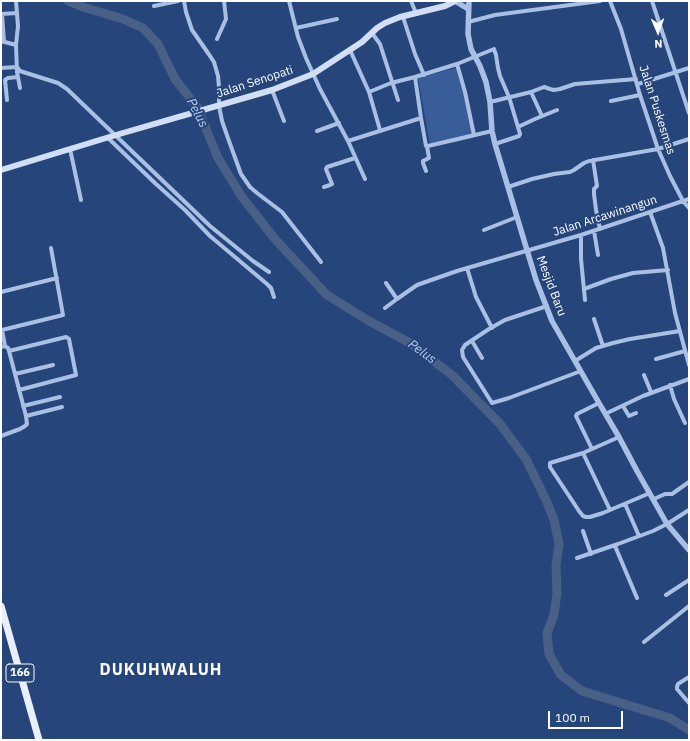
<!DOCTYPE html>
<html>
<head>
<meta charset="utf-8">
<style>
  body { margin:0 }
  #map { position:relative; width:690px; height:741px; overflow:hidden; background:#25457b; font-family:"IBM Plex Sans",sans-serif }
  canvas { display:block }
  .frame { position:absolute; inset:0; border:2px solid #fff; pointer-events:none }
  .north { position:absolute; left:638px; top:12px; width:40px; height:40px; -webkit-text-stroke:3px #25457b; paint-order:stroke; rotate:178deg; font-size:11px; font-weight:700; line-height:16px; text-align:center; color:#fff }
  .north::after { content:''; display:block; margin:auto; width:14px; height:18px; background:#fff; clip-path:polygon(50% 0,100% 100%,50% 72%,0 100%) }
  .scale { position:absolute; left:548px; top:711px; width:75px; height:18px; box-sizing:border-box; border:2px solid #fff; border-top:0; padding-left:5px; font-size:12px; line-height:14px; white-space:nowrap; color:#fff; -webkit-text-stroke:3px #25457b; paint-order:stroke }
</style>
</head>
<body>
<div id="map">
<canvas width="690" height="741"></canvas>
<div class="frame"></div>
<div class="north">N</div>
<div class="scale">100 m</div>
</div>
<script>
const ctx = document.querySelector('canvas').getContext('2d');
ctx.lineJoin = 'round';
function fillPath(path, color) { ctx.fillStyle = color; ctx.fill(path, 'evenodd'); }
const toPath = rows => new Path2D(rows.map(r => 'M' + r).join(''));
function trace(path, color, width, dash) { ctx.strokeStyle = color; ctx.lineWidth = width; ctx.lineCap = dash ? 'butt' : 'round'; ctx.setLineDash(dash || []); ctx.stroke(path); }
function write(font, color, halo, rows, align = 'center') {
  ctx.font = font + ' "IBM Plex Sans",sans-serif'; ctx.lineWidth = 4; ctx.setLineDash([]); ctx.textBaseline = 'middle'; ctx.strokeStyle = halo; ctx.fillStyle = color; for (const [text, x, y, turn = 0] of rows) {
    ctx.save(); ctx.translate(x, y); ctx.rotate((+turn || 0) * Math.PI / 180); ctx.textAlign = isNaN(turn) ? turn : align; if (halo) ctx.strokeText(text, 0, 0); ctx.fillText(text, 0, 0); ctx.restore();
  }
}
fillPath(toPath([
  [459,67,473,138,436,146,430,145,418,78]
]), '#395d98');
trace(toPath([
  [68,1,86,8,123,19,143,28,158,44,175,79,197,107,218,158,242,197,275,239,327,295,369,321,410,343,452,375,500,424,526,459,546,500,554,520,559,544,556,565,557,593,554,615,547,633,549,654,561,675,582,691,670,718,689,730]
]), '#485f86', 9);
trace(toPath([
  [16,1,18,26,16,45,17,72,20,88],
  [184,1,186,12,192,30,208,53,214,62,218,76,219,87,219,106,222,121,229,141,241,174,250,187,257,193,282,212,321,262],
  [289,1,298,37,306,58,320,89,348,141,365,179],
  [411,1,416,13],
  [610,1,621,29,640,95,658,149,670,176,683,201,689,208],
  [652,1,689,113],
  [154,6,178,1],
  [1,14,17,13],
  [2,14,4,42],
  [403,17,415,54,424,75],
  [468,22,495,15,600,1],
  [296,28,337,19],
  [372,33,380,44,398,100],
  [217,39,226,19,224,1],
  [1,41,16,45],
  [350,50,369,92,380,130],
  [457,64,465,92,474,135],
  [1,68,17,67,20,71,58,83,67,89,210,226,253,261,269,272],
  [638,84,689,68],
  [272,90,284,121],
  [369,92,391,83,415,77],
  [531,92,542,116],
  [7,100,5,80,8,78,18,77],
  [611,101,640,95],
  [490,102,531,92,544,87,550,89,554,90,560,89,575,84,636,79],
  [317,131,339,123],
  [492,131,428,146,426,146,421,118,415,77,457,64,494,49,496,55,498,68,500,76,509,97,518,127],
  [108,138,156,184,185,210,210,236,267,284,271,288,274,297],
  [348,141,421,118],
  [495,144,519,136,520,134,518,127,535,119,557,110],
  [70,149,81,200],
  [593,160,597,186,594,189,594,194,596,210,600,229],
  [426,171,423,163,423,161,429,158,427,146],
  [324,187,330,185,332,184,326,169,327,167,355,158],
  [508,187,532,179,554,174,570,172,574,170,584,163,589,161,658,149,689,139],
  [650,212,663,248,675,313,689,365],
  [484,230,517,217],
  [594,231,598,255],
  [581,235,581,259,585,300],
  [467,268,476,297,492,328],
  [584,289,611,279,633,273,668,270],
  [1,292,57,278],
  [397,299,417,285,457,271,581,235,689,199],
  [547,306,505,320,489,329,465,345,462,350,463,357,492,403,509,398,581,371],
  [385,308,397,299,386,283],
  [594,319,603,346],
  [472,341,482,358],
  [5,346,2,330,63,315,51,248],
  [1,347,5,346,8,348,9,351,26,416,27,424,25,426,20,429,1,436],
  [9,351,66,337,69,339,76,375,19,390],
  [656,359,685,351],
  [575,361,596,348,613,343,630,339,680,331],
  [15,374,53,365],
  [644,375,651,392],
  [670,385,674,399,685,423],
  [23,406,60,397],
  [623,406,629,416,636,413],
  [605,414,643,396,689,379],
  [26,416,62,407],
  [619,437,583,453,550,463,550,467,579,511,583,516,586,517,590,517,603,513,650,493],
  [592,449,576,416,577,414,599,403],
  [583,453,610,510],
  [654,499,665,494,672,494,689,482],
  [625,504,639,536],
  [583,531,591,554],
  [615,546,637,598],
  [577,558,618,544,653,531,667,524,689,510],
  [666,595,689,580],
  [644,642,689,606],
  [689,677,678,684,677,687,677,689,689,703]
]), '#a9c0e4', 4);
trace(toPath([
  [455,1,468,9],
  [469,1,468,34,471,49,480,66,486,82,490,102,492,131,495,144,536,280,552,321,599,403,619,437,637,471,667,524,689,550]
]), '#a9c0e4', 5.5);
trace(toPath([
  [1,170,116,135,272,90,313,74,362,42,377,28,385,23,400,17,445,6,455,1]
]), '#d2def4', 6);
trace(toPath([
  [1,606,39,740]
]), '#e9effc', 7);
for (const [x, y, w] of [
  [20,673,28]
]) { const box = new Path2D(); box.roundRect(x - w / 2, y - 9, w, 18, 3); ctx.fillStyle = '#25457b'; ctx.fill(box); trace(box, '#fff', 1); }
write('bold 11px', '#fff', null, [
  ["166",20,673]
]);
write('12px', '#fff', '#25457b', [
  ["Jalan Senopati",255,82,-18],
  ["Jalan Puskesmas",657,110,72],
  ["Jalan Arcawinangun",605,216,-18],
  ["Mesjid Baru",551,286,69]
]);
write('italic 13px', '#b4caec', '#25457b', [
  ["Pelus",197,113,62],
  ["Pelus",422,352,36]
]);
ctx.letterSpacing = '1px';
write('bold 16px', '#fff', '#25457b', [
  ["DUKUHWALUH",161,670]
]);
ctx.letterSpacing = '0px';
</script>
</body>
</html>
